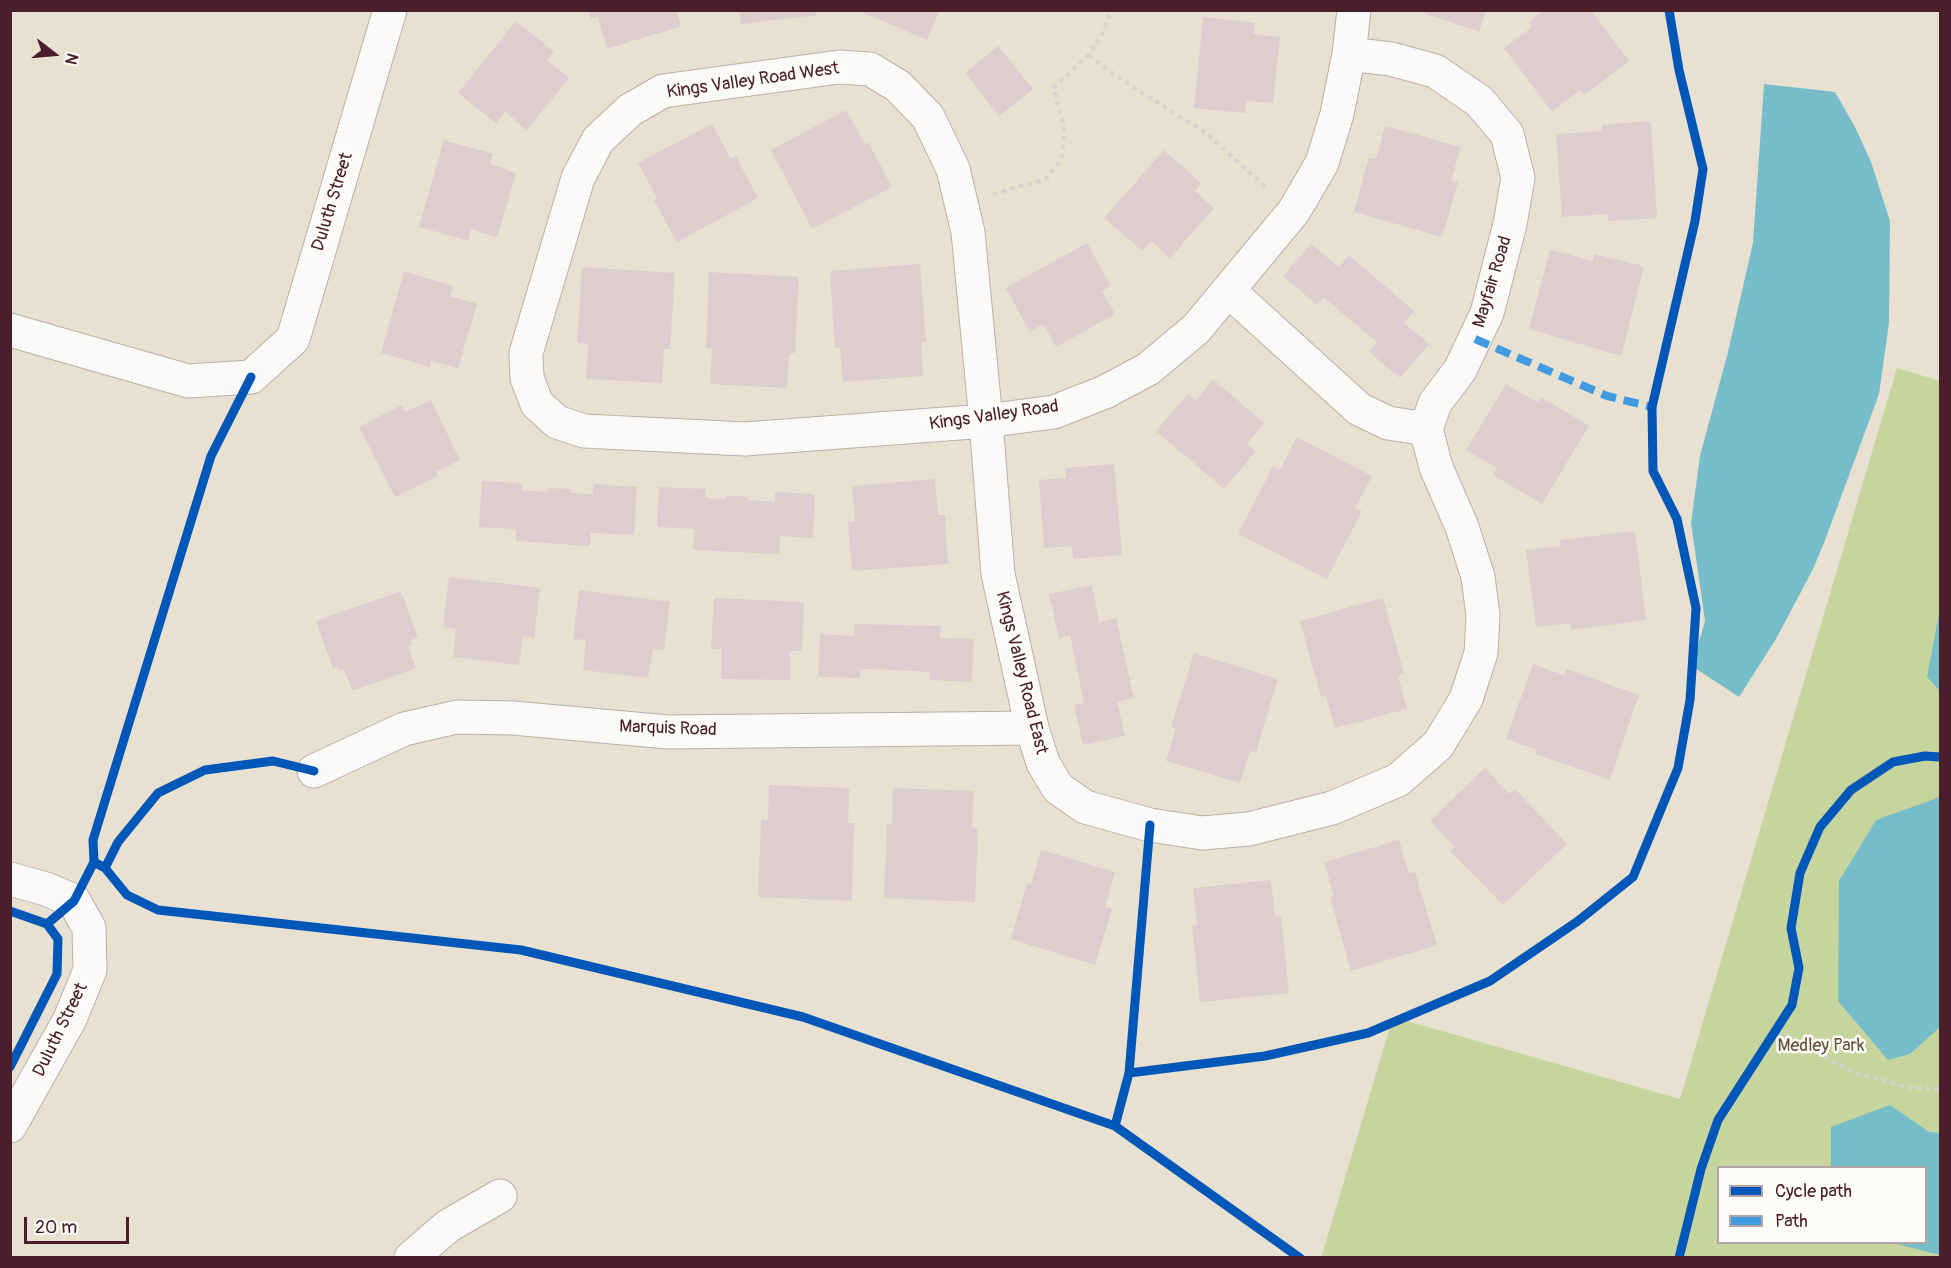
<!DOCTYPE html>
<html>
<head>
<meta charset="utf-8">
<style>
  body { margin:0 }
  #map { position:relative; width:1951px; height:1268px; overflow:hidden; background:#e8e0d1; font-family:Pangolin,sans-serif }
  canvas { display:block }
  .frame { position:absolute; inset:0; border:12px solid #4a1f2b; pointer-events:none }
  .legend { position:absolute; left:1717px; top:1166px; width:210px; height:78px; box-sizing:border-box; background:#fdfcf7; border:2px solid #b5a4a5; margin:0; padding:8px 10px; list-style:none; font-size:18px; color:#4a1f2b }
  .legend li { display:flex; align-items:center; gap:12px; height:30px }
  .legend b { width:30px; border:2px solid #b5a4a5 }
  .north { position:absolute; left:24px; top:24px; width:60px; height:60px; -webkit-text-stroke:4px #fdfcf7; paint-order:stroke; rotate:106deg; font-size:16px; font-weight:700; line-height:24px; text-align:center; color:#4a1f2b }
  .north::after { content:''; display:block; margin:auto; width:21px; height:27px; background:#4a1f2b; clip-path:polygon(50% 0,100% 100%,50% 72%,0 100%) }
  .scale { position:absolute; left:24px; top:1217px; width:105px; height:27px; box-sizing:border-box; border:3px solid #4a1f2b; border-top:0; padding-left:8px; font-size:18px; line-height:21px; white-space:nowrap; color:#4a1f2b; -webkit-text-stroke:4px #fdfcf7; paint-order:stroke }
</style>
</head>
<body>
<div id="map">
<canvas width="1951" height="1268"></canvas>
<div class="frame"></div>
<ul class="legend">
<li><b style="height:8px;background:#0057b8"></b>Cycle path</li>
<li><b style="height:8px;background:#409be1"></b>Path</li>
</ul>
<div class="north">N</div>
<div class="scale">20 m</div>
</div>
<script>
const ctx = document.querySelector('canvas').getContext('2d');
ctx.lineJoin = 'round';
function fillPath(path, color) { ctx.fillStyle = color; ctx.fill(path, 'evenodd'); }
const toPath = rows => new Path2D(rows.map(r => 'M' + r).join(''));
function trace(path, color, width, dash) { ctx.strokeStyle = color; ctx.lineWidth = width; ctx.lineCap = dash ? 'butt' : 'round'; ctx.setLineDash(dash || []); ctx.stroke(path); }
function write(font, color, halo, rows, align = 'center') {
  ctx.font = font + ' Pangolin,sans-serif'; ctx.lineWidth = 5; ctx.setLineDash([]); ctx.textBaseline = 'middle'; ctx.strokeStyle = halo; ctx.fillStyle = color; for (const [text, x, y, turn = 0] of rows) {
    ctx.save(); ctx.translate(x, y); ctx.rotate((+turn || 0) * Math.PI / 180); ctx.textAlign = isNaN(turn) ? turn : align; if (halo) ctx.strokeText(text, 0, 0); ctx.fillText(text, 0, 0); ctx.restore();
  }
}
fillPath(toPath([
  [1897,368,1940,381,1940,1257,1321,1258,1393,1017,1680,1099],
  [1718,1168,1926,1168,1926,1242,1718,1242]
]), '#c6d59e');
fillPath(toPath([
  [1764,84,1835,92,1855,127,1871,162,1890,221,1889,323,1879,394,1824,543,1813,569,1776,639,1739,697,1692,666,1705,621,1691,523,1700,456,1728,352,1753,243],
  [1940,608,1940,691,1927,677],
  [1940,797,1940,1027,1910,1054,1888,1060,1838,1001,1839,881,1876,820],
  [1890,1105,1929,1132,1940,1133,1940,1255,1893,1243,1926,1242,1926,1168,1831,1167,1831,1127]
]), '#77bcc9');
fillPath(toPath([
  [588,10,676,10,681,26,607,49,598,17,591,19],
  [739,10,816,10,817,15,741,24],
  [857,10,940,10,927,40],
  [1416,10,1486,10,1479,32],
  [1544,10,1591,10,1629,61,1584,95,1580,90,1552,112,1504,48,1532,27,1529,22],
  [1203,17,1255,23,1253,34,1280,37,1273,103,1246,101,1245,113,1194,108],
  [516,21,554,52,547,60,569,78,527,130,505,112,496,123,458,93],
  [998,46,1033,89,999,116,965,73],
  [846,110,865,144,868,142,892,187,812,229,771,150],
  [1651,121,1657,218,1608,221,1607,214,1562,217,1556,134,1602,131,1602,125],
  [712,124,731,159,736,156,758,198,677,242,654,200,657,198,638,163],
  [1385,126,1461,147,1451,180,1458,182,1442,237,1354,212,1369,157,1376,159],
  [444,140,493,154,490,164,516,173,497,238,471,229,468,241,419,227],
  [1164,150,1201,183,1195,191,1214,208,1170,258,1151,241,1142,251,1104,218],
  [1087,243,1111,286,1102,291,1115,314,1056,347,1043,324,1030,332,1006,288],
  [1311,244,1339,267,1349,255,1414,311,1404,323,1429,344,1400,378,1369,352,1377,342,1323,297,1317,305,1283,276],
  [1550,250,1593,261,1594,254,1644,266,1621,356,1529,329],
  [920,264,926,342,921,342,923,376,843,382,840,348,835,348,830,271],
  [582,267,675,273,670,349,664,349,662,383,586,379,588,344,577,343],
  [404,271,453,286,450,296,477,304,458,368,431,361,430,367,381,353],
  [709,272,799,277,795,353,789,353,787,388,710,384,712,349,706,348],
  [1213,379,1264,423,1247,444,1256,451,1224,489,1156,431,1188,394,1196,400],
  [1506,384,1537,402,1541,397,1589,426,1542,504,1493,475,1497,468,1466,450],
  [431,400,460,460,436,472,438,476,395,497,359,427,402,405,405,412],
  [1297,437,1372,476,1355,508,1362,511,1327,579,1238,534,1273,466,1280,470],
  [1114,464,1122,555,1073,559,1072,546,1044,548,1039,480,1066,478,1065,468],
  [935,479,938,515,945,515,948,564,852,571,848,522,855,522,852,486],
  [482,481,522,483,522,490,547,492,548,488,571,489,571,493,593,494,593,484,637,487,634,535,591,533,590,546,516,541,516,529,479,527],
  [659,487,706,489,705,498,726,499,726,496,737,496,748,497,748,500,775,502,775,492,815,494,813,538,780,536,779,554,693,550,694,529,657,527],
  [1635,531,1646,620,1571,630,1571,623,1536,627,1526,550,1561,546,1560,540],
  [449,577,540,588,534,638,523,636,519,665,453,657,456,629,443,627],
  [1092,585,1099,622,1116,618,1134,698,1117,702,1125,736,1083,745,1074,705,1084,703,1070,635,1059,638,1049,594],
  [579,590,670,602,664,650,653,649,648,678,583,670,586,640,573,639],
  [401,591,418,638,411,640,412,644,408,646,416,668,352,691,344,669,339,670,338,667,333,669,316,621],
  [714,598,804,602,802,651,790,651,790,680,721,679,722,649,711,649],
  [1383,598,1404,674,1398,676,1407,709,1335,728,1326,696,1321,697,1300,621],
  [854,624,941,626,940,638,974,639,972,682,930,680,930,672,895,670,861,669,860,678,818,677,820,634,854,636],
  [1194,653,1278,679,1256,752,1250,751,1240,783,1166,761,1176,728,1171,727],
  [1533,664,1564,675,1566,669,1639,695,1610,780,1536,754,1537,750,1506,739],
  [1485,768,1509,794,1515,789,1567,844,1503,905,1450,851,1455,847,1430,821],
  [769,785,849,788,848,823,854,823,852,901,758,897,761,819,768,820],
  [893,788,974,791,972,827,978,828,975,902,884,898,887,824,892,824],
  [1399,840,1409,874,1415,872,1437,945,1351,971,1330,897,1334,896,1324,862],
  [1041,850,1115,872,1105,907,1112,909,1095,965,1011,939,1027,883,1031,884],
  [1271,880,1275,917,1281,916,1289,993,1200,1002,1192,925,1197,925,1193,888]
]), '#decdcf');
const street = toPath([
  [1354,10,1349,54,1337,114,1322,163,1294,211,1196,329,1148,369,1105,392,1054,412,986,421,745,439,584,431,557,422,537,404,527,378,526,353,578,178,598,140,630,110,663,91,839,67,870,69,898,86,928,117,953,169,968,232,986,421,998,574,1032,728,1043,763,1058,788,1085,807,1150,825,1202,833,1249,829,1332,808,1398,780,1438,745,1466,699,1481,653,1483,615,1478,577,1462,527,1436,467,1426,429],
  [1229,291,1359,409,1388,423,1426,429,1435,403,1460,370,1487,313,1510,224,1518,178,1507,134,1479,101,1435,71,1391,59,1349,54],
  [10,330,188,381,251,377,293,339,390,10],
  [314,771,404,729,457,717,513,718,668,732,1032,728],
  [10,879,46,889,74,901,89,928,90,970,70,1019,10,1126],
  [411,1258,448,1226,500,1196]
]);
trace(street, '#b9b0a7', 35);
trace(toPath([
  [1089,55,1119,78,1206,133,1268,189],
  [993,194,1046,179,1062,158,1064,126,1053,88,1089,55,1102,35,1111,10],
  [1777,1030,1853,1072,1911,1088,1940,1089]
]), '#d6d2ce', 4, [4.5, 4.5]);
trace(street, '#fcfaf8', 33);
trace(toPath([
  [1475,339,1607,396,1652,407]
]), '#409be1', 8, [15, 8]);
trace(toPath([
  [251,377,211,456,93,840,94,862,105,868,118,842,158,793,205,770,273,761,314,771],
  [105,868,127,895,158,910,521,950,803,1017,1115,1126,1300,1258],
  [10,911,47,924,58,939,57,974,10,1067],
  [47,924,74,901,94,862],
  [1129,1073,1265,1056,1368,1033,1490,981,1578,921,1633,877,1678,768,1690,700,1696,608,1677,519,1653,471,1652,407,1695,221,1703,169,1679,70,1669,10],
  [1115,1126,1129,1073,1150,825],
  [1679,1258,1701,1169,1718,1120,1792,1005,1799,968,1791,928,1800,873,1820,827,1851,790,1893,762,1925,756,1940,757]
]), '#0057b8', 9);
write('18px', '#4a1f2b', '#fdfcf7', [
  ["Kings Valley Road West",753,81,-8],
  ["Duluth Street",333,202,-73],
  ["Mayfair Road",1493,282,-73],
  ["Kings Valley Road",994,416,-8],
  ["Kings Valley Road East",1021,673,76],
  ["Marquis Road",668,729,2],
  ["Duluth Street",61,1030,-64]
]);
write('18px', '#675341', '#fdfcf7', [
  ["Medley Park",1821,1046]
]);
</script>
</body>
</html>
